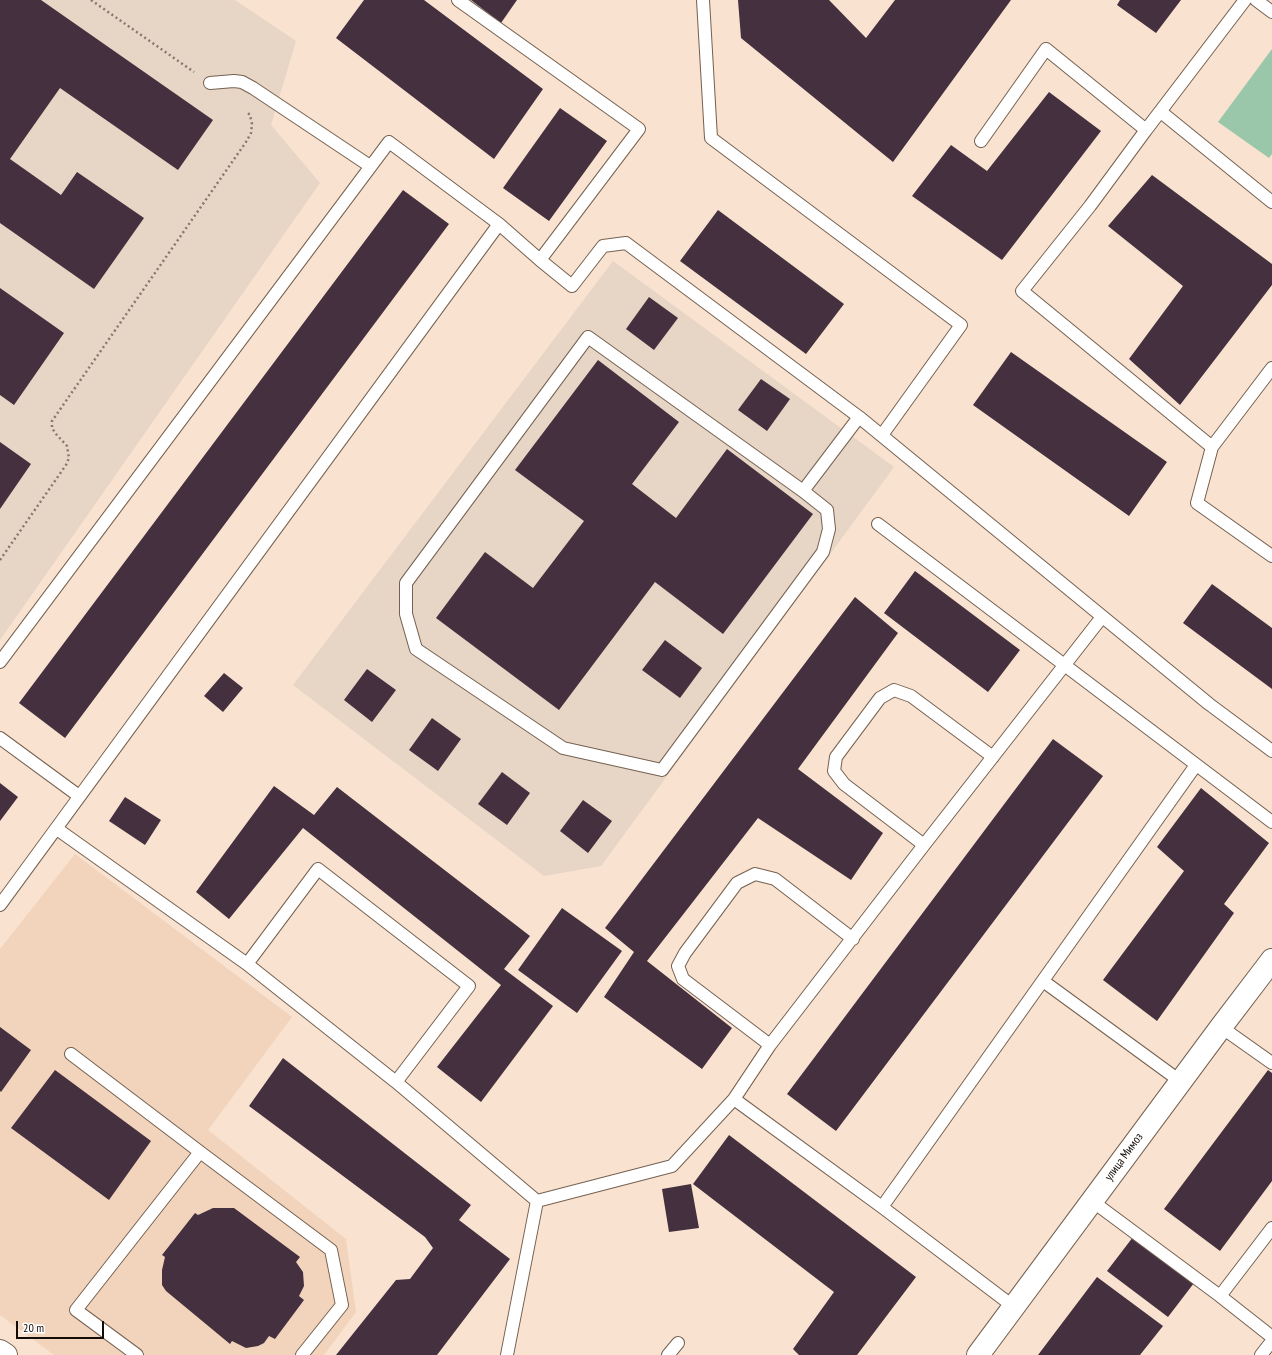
<!DOCTYPE html>
<html>
<head>
<meta charset="utf-8">
<style>
  body { margin:0 }
  #map { position:relative; width:1272px; height:1355px; overflow:hidden; background:#f9e2cf; font-family:"PT Sans Narrow",sans-serif }
  canvas { display:block }
  .scale { position:absolute; left:16px; top:1321px; width:88px; height:18px; box-sizing:border-box; border:2px solid #130b06; border-top:0; padding-left:5px; font-size:12px; line-height:14px; white-space:nowrap; color:#130b06; -webkit-text-stroke:3px #fff; paint-order:stroke }
</style>
</head>
<body>
<div id="map">
<canvas width="1272" height="1355"></canvas>
<div class="scale">20 m</div>
</div>
<script>
const ctx = document.querySelector('canvas').getContext('2d');
ctx.lineJoin = 'round';
function fillPath(path, color) { ctx.fillStyle = color; ctx.fill(path, 'evenodd'); }
const toPath = rows => new Path2D(rows.map(r => 'M' + r).join(''));
function trace(path, color, width, dash) { ctx.strokeStyle = color; ctx.lineWidth = width; ctx.lineCap = dash ? 'butt' : 'round'; ctx.setLineDash(dash || []); ctx.stroke(path); }
function write(font, color, halo, rows, align = 'center') {
  ctx.font = font + ' "PT Sans Narrow",sans-serif'; ctx.lineWidth = 4; ctx.setLineDash([]); ctx.textBaseline = 'middle'; ctx.strokeStyle = halo; ctx.fillStyle = color; for (const [text, x, y, turn = 0] of rows) {
    ctx.save(); ctx.translate(x, y); ctx.rotate((+turn || 0) * Math.PI / 180); ctx.textAlign = isNaN(turn) ? turn : align; if (halo) ctx.strokeText(text, 0, 0); ctx.fillText(text, 0, 0); ctx.restore();
  }
}
fillPath(toPath([
  [75,854,292,1017,208,1130,346,1239,356,1312,324,1355,54,1355,0,1315,0,949]
]), '#f2d4bc');
fillPath(toPath([
  [0,0,235,0,296,41,271,125,320,183,0,640],
  [613,261,894,467,601,866,544,876,293,685]
]), '#e7d5c5');
fillPath(toPath([
  [1272,49,1272,154,1269,158,1218,122]
]), '#9ac7a9');
fillPath(toPath([
  [0,0,41,0,213,120,178,170,60,88,10,159,61,195,77,172,144,218,94,289,0,223],
  [364,0,424,0,543,89,494,159,336,38],
  [471,0,517,0,501,23],
  [738,0,829,0,866,38,895,0,1011,0,893,162,741,38],
  [1120,0,1181,0,1156,33,1117,5],
  [1049,92,1101,131,1002,260,912,196,951,145,987,171],
  [560,108,607,141,549,221,503,188],
  [1152,175,1272,264,1272,285,1180,405,1129,359,1183,286,1108,226],
  [403,190,449,224,65,738,19,703],
  [718,210,844,304,806,354,680,261],
  [0,288,64,333,14,405,0,395],
  [649,297,678,318,654,350,626,329],
  [1011,352,1167,462,1129,516,973,405],
  [598,360,679,422,632,484,676,518,727,449,813,514,723,634,655,582,559,710,436,618,485,552,533,588,584,521,515,470],
  [761,379,790,399,767,431,738,410],
  [0,442,31,464,0,509],
  [915,571,1020,650,988,692,884,613],
  [1212,584,1272,628,1272,689,1183,623],
  [855,597,898,633,798,769,883,833,851,880,758,818,647,961,732,1028,702,1069,604,997,634,952,605,928],
  [665,640,702,668,680,698,642,670],
  [367,669,396,690,372,722,344,700],
  [224,673,243,688,223,712,204,696],
  [432,718,461,739,438,771,409,750],
  [1053,739,1103,776,836,1131,787,1094],
  [502,772,530,793,507,825,478,804],
  [0,783,18,797,0,821],
  [274,786,314,815,337,787,530,936,504,969,553,1006,481,1102,437,1067,501,985,303,828,229,919,196,892],
  [1201,788,1269,843,1224,904,1234,913,1157,1021,1103,980,1184,871,1157,847],
  [125,797,161,820,145,845,109,821],
  [583,800,612,821,588,853,560,831],
  [562,908,622,951,577,1013,518,970],
  [0,1027,31,1050,1,1092,0,1091],
  [283,1058,471,1205,459,1220,510,1259,437,1355,336,1355,396,1280,410,1279,433,1248,425,1237,249,1106],
  [55,1070,151,1141,109,1200,11,1128],
  [1268,1070,1272,1073,1272,1181,1220,1251,1164,1209],
  [729,1135,916,1277,857,1355,799,1355,793,1349,834,1292,693,1184],
  [691,1184,699,1228,669,1232,662,1189],
  [213,1208,234,1208,300,1257,296,1262,303,1272,304,1286,299,1296,304,1300,275,1339,269,1336,264,1343,258,1346,246,1348,232,1341,230,1344,166,1291,162,1285,162,1270,165,1257,162,1255,195,1213,198,1215],
  [1133,1237,1194,1283,1168,1317,1107,1271],
  [1097,1277,1163,1326,1140,1355,1038,1355]
]), '#44303e');
const service = toPath([
  [458,0,639,129,540,260,499,224],
  [703,0,711,138,961,325,882,435],
  [1256,0,1272,12],
  [210,83,234,81,242,82,253,88,370,166],
  [1161,112,1272,202],
  [1146,130,1090,206,1022,291,1212,447],
  [981,141,1046,49,1146,130,1245,0],
  [540,260,572,286,603,246,626,243,859,417,1209,704,1272,751],
  [1272,368,1212,447,1197,503,1272,556],
  [803,491,588,337,406,583,406,614,416,649,563,748,662,770,823,552,829,529,827,510,803,491,859,417],
  [878,524,1272,822],
  [0,662,389,142,499,224,0,905],
  [0,738,79,796],
  [57,829,247,964,396,1082,537,1201,672,1166,734,1099],
  [924,845,844,784,834,771,836,757,880,698,894,690,911,696,993,757],
  [247,964,318,869,469,986,396,1082],
  [1043,981,1180,1081],
  [1221,1027,1272,1063],
  [770,1045,683,979,678,966,685,953,737,883,755,874,775,879,853,939],
  [71,1054,200,1152],
  [1092,1201,1220,1296,1272,1228],
  [882,1207,1196,765],
  [1220,1296,1272,1337],
  [1014,1307,882,1207,734,1099,770,1045,924,845,1102,617],
  [137,1355,76,1310,200,1152,331,1250,342,1305,302,1355],
  [507,1355,537,1201],
  [668,1355,678,1343],
  [1261,1355,1272,1341]
]);
const tertiary = toPath([
  [0,1351,6,1355],
  [978,1355,1221,1027,1272,960]
]);
trace(service, '#756151', 14);
trace(tertiary, '#756151', 24);
trace(toPath([
  [91,0,194,72],
  [0,560,66,465,69,458,67,446,56,434,52,428,52,421,246,142,251,133,252,124,250,115,247,112]
]), '#87786c', 2.5, [2, 3]);
trace(service, '#fff', 12);
trace(tertiary, '#fff', 22);
write('12px', '#130b06', '#fff', [
  ["улица Мимоз",1124,1157,-54]
]);
</script>
</body>
</html>
